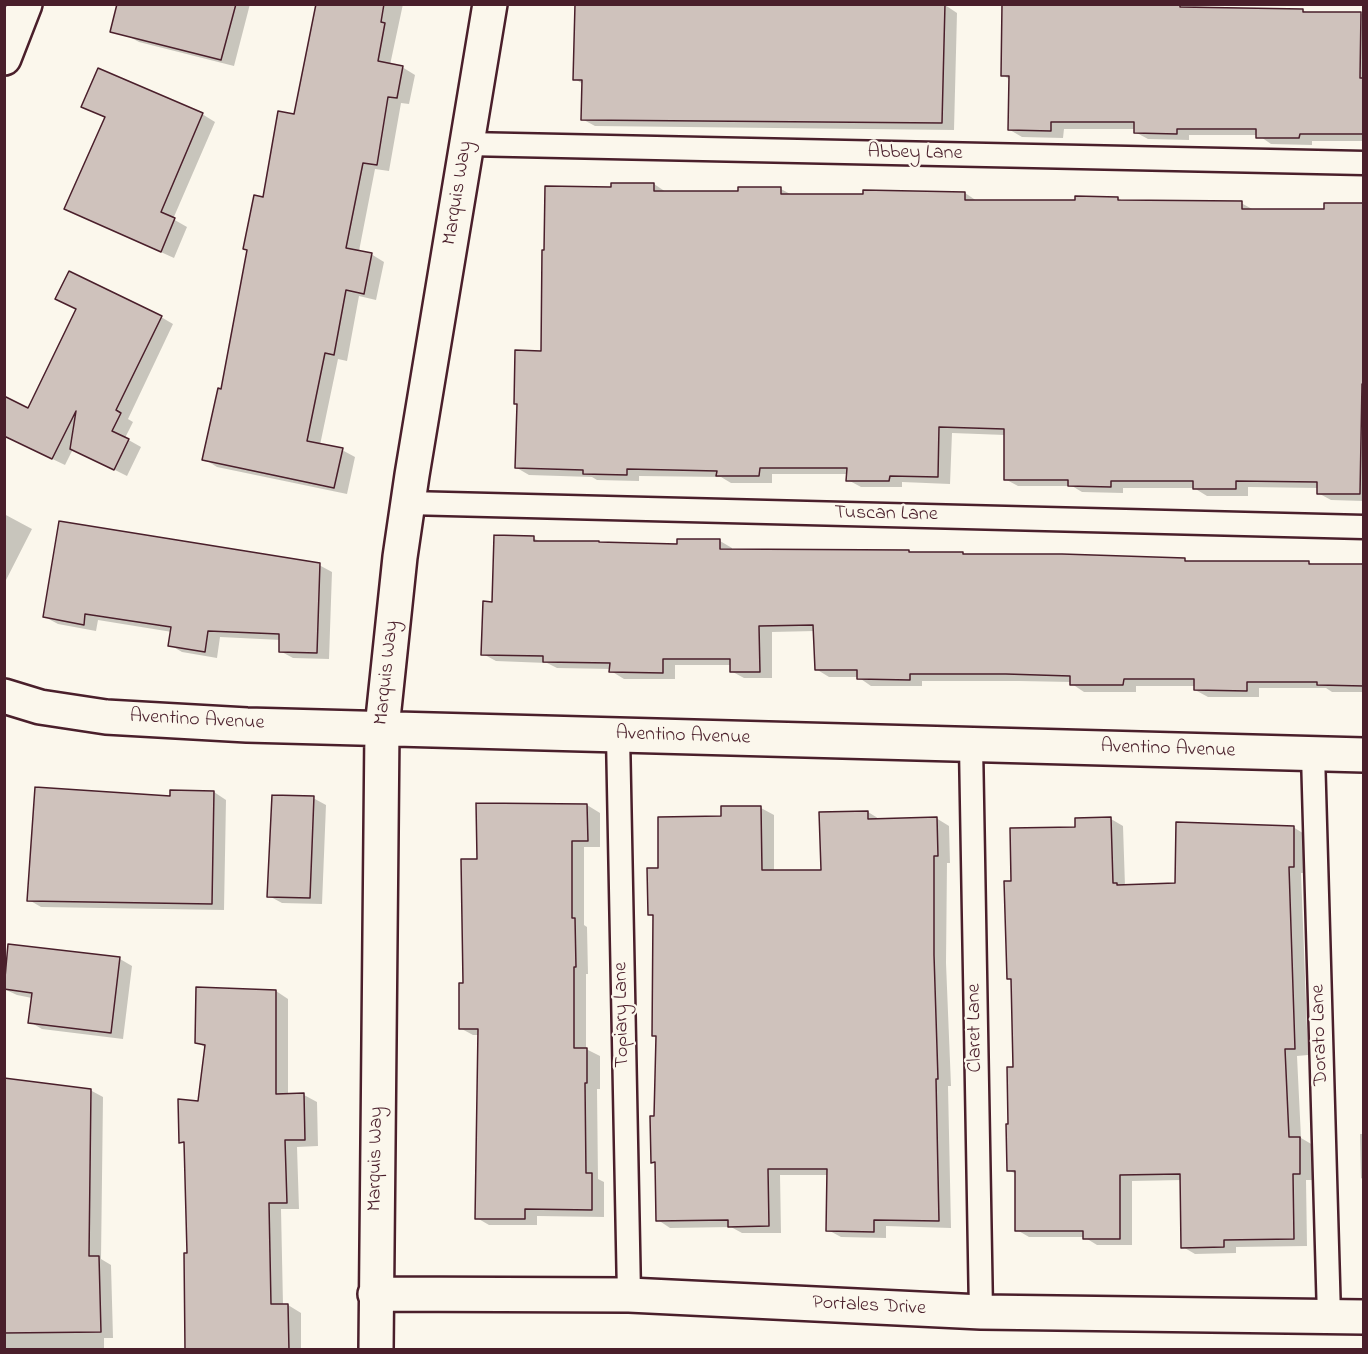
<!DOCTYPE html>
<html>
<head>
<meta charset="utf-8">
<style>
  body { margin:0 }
  #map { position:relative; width:1368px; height:1354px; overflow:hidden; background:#fbf7ec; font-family:"Indie Flower",sans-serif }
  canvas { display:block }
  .frame { position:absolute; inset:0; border:6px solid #4a1f2b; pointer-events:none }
</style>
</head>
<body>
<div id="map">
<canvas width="1368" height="1354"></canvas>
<div class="frame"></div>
</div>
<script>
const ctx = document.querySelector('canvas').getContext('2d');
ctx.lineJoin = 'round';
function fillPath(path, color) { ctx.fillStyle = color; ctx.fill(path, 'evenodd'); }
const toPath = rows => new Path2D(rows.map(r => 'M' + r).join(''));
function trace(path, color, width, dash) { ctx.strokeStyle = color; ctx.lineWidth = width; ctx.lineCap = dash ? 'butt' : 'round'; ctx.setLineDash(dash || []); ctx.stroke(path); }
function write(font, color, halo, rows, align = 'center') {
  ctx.font = font + ' "Indie Flower",sans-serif'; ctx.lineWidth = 4.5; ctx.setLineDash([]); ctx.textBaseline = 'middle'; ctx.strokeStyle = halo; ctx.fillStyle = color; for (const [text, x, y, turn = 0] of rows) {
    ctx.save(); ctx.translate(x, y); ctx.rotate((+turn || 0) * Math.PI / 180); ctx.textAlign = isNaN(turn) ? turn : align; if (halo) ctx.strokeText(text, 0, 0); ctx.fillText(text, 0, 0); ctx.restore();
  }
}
fillPath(toPath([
  [134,4,250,4,234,66,139,42,126,35],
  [318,4,403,4,390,65,402,67,415,75,409,104,401,103,389,171,375,169,359,251,371,254,384,262,376,300,359,296,347,361,338,359,320,445,342,450,355,457,347,494,217,467,204,459,222,391,264,199,296,116],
  [1003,4,1118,4,1303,10,1309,14,1364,14,1364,141,1312,141,1312,145,1271,144,1258,135,1189,135,1189,140,1148,139,1135,132,1135,129,1064,129,1063,138,1022,137,1010,130,1010,80,1003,75],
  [945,5,957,13,954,130,595,126,582,119,583,84,575,79],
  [83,106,202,114,215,122,173,219,187,227,174,258,66,209,106,118],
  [654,184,666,192,739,193,739,189,781,189,792,195,965,193,977,201,1077,202,1118,198,1123,201,1241,203,1254,210,1325,210,1364,204,1364,501,1331,500,1318,493,1318,488,1248,487,1248,496,1207,496,1194,488,1123,488,1123,493,1082,492,1072,486,1018,486,1005,479,1005,435,952,433,950,484,902,482,902,487,861,487,848,480,848,474,772,474,772,483,731,483,721,477,639,476,639,481,597,480,592,477,529,475,517,468,542,352,612,188],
  [161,317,173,324,128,419,133,422,125,438,141,447,127,476,73,449,65,465,4,436,29,410],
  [4,514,32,529,4,584],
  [533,538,541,542,678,545,720,541,732,548,732,551,963,554,966,556,1184,560,1190,563,1308,562,1314,565,1364,566,1364,692,1332,692,1326,688,1259,688,1259,697,1208,697,1195,690,1195,686,1136,686,1136,692,1084,692,1072,684,1072,682,1019,681,922,681,922,686,871,686,858,677,829,677,816,669,815,631,772,632,772,678,744,678,731,671,731,665,675,665,675,679,624,679,611,671,611,669,557,668,547,663,496,661,483,654,494,603],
  [319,565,332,572,329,659,293,658,280,651,281,640,220,637,217,658,182,652,170,645,172,632,98,620,96,631,58,624,45,617],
  [214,792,226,800,224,910,41,907,29,900,171,798],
  [313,798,326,805,322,904,282,903,269,896],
  [478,804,587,805,600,813,600,847,584,847,584,925,587,927,588,974,586,974,586,1049,600,1056,600,1089,597,1089,598,1179,604,1182,604,1217,537,1216,537,1225,489,1225,477,1218,479,1035,473,1035,460,1028,479,861],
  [723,808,761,808,774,815,774,871,823,871,868,812,881,820,936,818,949,826,950,863,947,863,946,963,951,1086,948,1086,951,1228,886,1226,886,1238,841,1237,828,1230,829,1175,780,1175,781,1233,742,1233,731,1227,670,1228,658,1220,657,1164,653,1162,657,1037,654,1035,654,917,650,914,659,870,723,818],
  [1111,819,1123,826,1125,886,1177,885,1293,827,1306,835,1306,873,1301,873,1308,1055,1297,1056,1301,1138,1313,1145,1312,1180,1306,1180,1307,1246,1236,1247,1236,1253,1195,1254,1183,1247,1182,1180,1132,1181,1132,1245,1097,1245,1084,1237,1029,1237,1017,1230,1017,1175,1009,1170,1009,1126,1015,1068,1013,981,1008,978,1012,882,1077,828],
  [1362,952,1364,952,1364,1009],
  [120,959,132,966,123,1039,42,1029,30,1022,32,998,17,995,4,989],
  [276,991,288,999,288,1095,304,1095,317,1102,318,1146,297,1147,299,1209,281,1209,283,1305,288,1305,301,1313,301,1350,187,1350,188,1255,185,1144,180,1142,199,1103,206,1048,197,1042],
  [4,1080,90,1090,103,1097,101,1259,111,1265,113,1338,104,1338,104,1350,4,1350],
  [1360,1134,1364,1134,1364,1180,1361,1178]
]), '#0003');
const building = toPath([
  [117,4,236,4,221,60,110,32,117,4],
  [316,4,384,4,381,22,385,23,378,61,403,66,397,98,388,97,377,165,363,163,346,248,372,253,364,294,346,290,334,355,325,353,307,441,343,448,334,488,202,460,218,388,221,389,247,250,243,249,254,195,263,197,278,111,294,114,316,4],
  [575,4,945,4,942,123,581,120,582,80,573,80,575,4],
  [1002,4,1180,5,1180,7,1303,9,1303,12,1361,12,1360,78,1363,78,1363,134,1300,134,1299,138,1256,138,1256,129,1177,129,1177,134,1134,133,1134,122,1051,122,1051,131,1008,130,1009,76,1001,76,1002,4],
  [98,68,203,113,161,212,175,218,161,252,64,209,105,117,81,107,98,68],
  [611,183,654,183,654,191,738,191,738,187,781,187,781,194,863,194,863,190,965,192,965,200,1075,200,1075,196,1118,197,1118,200,1242,201,1242,209,1324,209,1324,203,1364,203,1364,384,1362,384,1360,494,1317,494,1317,482,1236,481,1236,489,1193,489,1193,481,1111,481,1111,487,1068,486,1068,480,1004,480,1004,429,939,427,938,477,890,476,889,481,846,481,847,468,760,468,759,476,716,476,717,471,627,469,627,475,583,474,583,470,515,468,517,404,514,404,515,350,541,351,542,250,544,250,545,186,611,187,611,183],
  [69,271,162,316,116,410,121,413,112,431,129,439,114,470,70,449,76,411,52,459,4,436,4,396,28,408,76,309,55,299,69,271],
  [59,521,320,563,317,653,279,652,279,634,208,631,205,652,168,646,171,627,85,614,84,625,43,617,59,521],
  [494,535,534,536,534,541,599,541,599,542,677,544,677,539,720,539,720,549,909,550,909,552,963,552,963,554,1062,554,1185,558,1185,561,1309,561,1309,564,1364,564,1364,686,1317,685,1317,682,1247,682,1247,691,1194,690,1194,679,1124,679,1123,685,1070,685,1070,676,1006,674,910,674,910,680,857,679,857,670,815,670,813,625,759,626,760,672,730,672,730,659,663,659,663,673,609,672,610,663,543,662,543,656,481,655,483,601,492,602,494,535],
  [35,787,170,796,170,790,214,791,212,904,27,901,35,787],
  [272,795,314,796,310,898,267,897,272,795],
  [476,803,587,804,588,841,572,841,572,918,575,918,576,967,574,967,574,1048,587,1048,587,1083,585,1083,586,1173,592,1173,592,1210,525,1209,525,1219,475,1219,478,1029,459,1029,459,983,463,983,461,859,477,859,476,803],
  [721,806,761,806,762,870,821,870,819,812,868,811,868,819,937,817,938,856,934,856,934,955,938,1079,936,1079,939,1221,874,1220,874,1232,826,1231,827,1169,768,1169,769,1226,728,1227,728,1220,656,1221,655,1162,651,1163,650,1116,654,1116,656,1036,652,1036,653,915,648,915,647,868,658,868,658,817,721,816,721,806],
  [1111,817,1113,883,1117,883,1117,885,1175,883,1176,822,1294,826,1294,867,1289,867,1295,1049,1285,1049,1289,1137,1300,1137,1300,1174,1293,1174,1294,1239,1224,1240,1224,1247,1181,1248,1180,1174,1120,1175,1120,1239,1083,1239,1083,1231,1015,1231,1015,1171,1007,1171,1006,1124,1008,1124,1007,1067,1013,1067,1011,979,1007,979,1004,881,1011,881,1010,828,1075,827,1075,818,1111,817],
  [8,944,120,957,111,1033,28,1023,32,993,4,989,8,944],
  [196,987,276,990,276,1094,304,1093,305,1140,285,1140,287,1203,269,1203,271,1304,288,1304,289,1350,185,1350,184,1253,187,1253,184,1142,179,1143,178,1099,198,1101,205,1045,195,1043,196,987],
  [4,1078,91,1089,89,1256,99,1256,101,1332,4,1333,4,1078]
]);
fillPath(building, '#cfc2bc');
trace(building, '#4a1f2b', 1.5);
const service = toPath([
  [467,144,1364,163],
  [408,503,1364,527],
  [618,735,629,1295],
  [971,745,981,1312],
  [1313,754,1329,1317]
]);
const minor = toPath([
  [4,58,25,4],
  [4,696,40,707,106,717,247,725,1364,755],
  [375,1294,629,1295,981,1312,1364,1317],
  [376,1350,382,728,400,557,412,475,490,4]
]);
trace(service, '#4a1f2b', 27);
trace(minor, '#4a1f2b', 38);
trace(service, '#fbf7ec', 22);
trace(minor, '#fbf7ec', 33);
write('20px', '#4a1f2b', '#fbf7ec', [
  ["Abbey Lane",915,154,1],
  ["Marquis Way",459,193,-81],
  ["Tuscan Lane",886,515,1],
  ["Marquis Way",388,673,-84],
  ["Aventino Avenue",197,721,3],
  ["Aventino Avenue",683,737,2],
  ["Aventino Avenue",1168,750,2],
  ["Topiary Lane",623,1015,-91],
  ["Claret Lane",976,1028,-91],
  ["Dorato Lane",1321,1035,-92],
  ["Marquis Way",377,1159,-89],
  ["Portales Drive",869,1307,3]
]);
</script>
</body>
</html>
